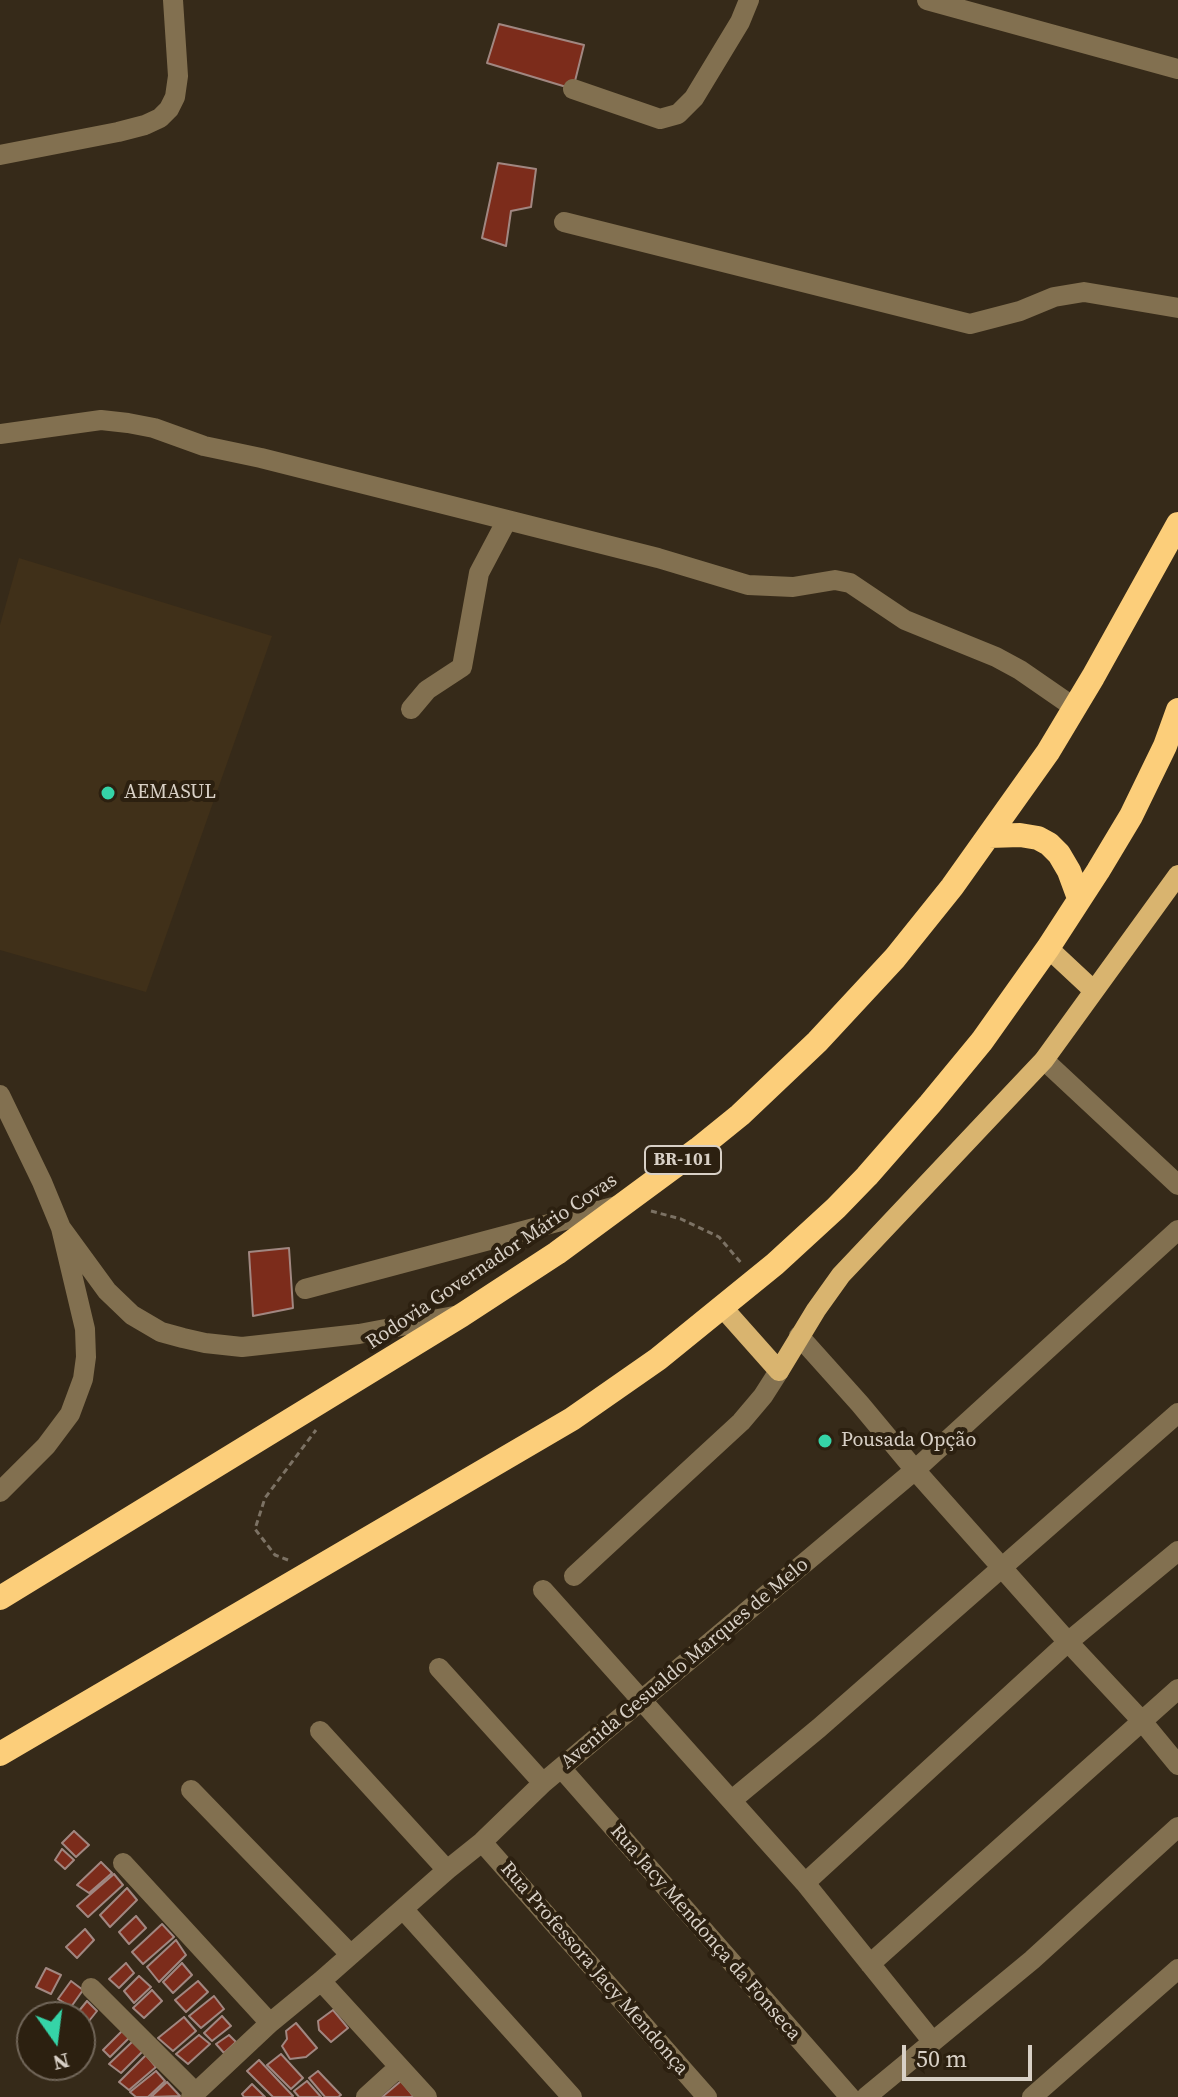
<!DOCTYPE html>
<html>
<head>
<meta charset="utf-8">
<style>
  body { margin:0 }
  #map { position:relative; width:1178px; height:2097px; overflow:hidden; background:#362a19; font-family:"Source Serif 4",serif }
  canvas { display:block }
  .north { position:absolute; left:16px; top:2001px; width:80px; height:80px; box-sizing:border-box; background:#2c2010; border:2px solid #716659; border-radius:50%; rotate:166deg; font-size:22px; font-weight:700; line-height:32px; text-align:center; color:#d8d0c6 }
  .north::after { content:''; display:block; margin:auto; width:28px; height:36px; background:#35d4a7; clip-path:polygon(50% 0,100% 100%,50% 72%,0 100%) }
  .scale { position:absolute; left:902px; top:2045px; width:130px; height:36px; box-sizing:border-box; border:4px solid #d8d0c6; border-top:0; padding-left:10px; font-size:24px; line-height:28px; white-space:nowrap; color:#d8d0c6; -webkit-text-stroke:6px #2c2010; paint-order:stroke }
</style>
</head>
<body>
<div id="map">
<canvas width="1178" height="2097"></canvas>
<div class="north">N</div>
<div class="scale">50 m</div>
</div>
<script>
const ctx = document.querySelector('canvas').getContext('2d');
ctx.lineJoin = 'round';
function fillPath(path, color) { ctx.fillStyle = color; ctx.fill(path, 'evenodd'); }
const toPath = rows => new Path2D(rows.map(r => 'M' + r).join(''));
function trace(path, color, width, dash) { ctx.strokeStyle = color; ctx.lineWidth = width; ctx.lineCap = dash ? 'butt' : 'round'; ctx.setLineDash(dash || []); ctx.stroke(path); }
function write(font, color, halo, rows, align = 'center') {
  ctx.font = font + ' "Source Serif 4",serif'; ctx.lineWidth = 8; ctx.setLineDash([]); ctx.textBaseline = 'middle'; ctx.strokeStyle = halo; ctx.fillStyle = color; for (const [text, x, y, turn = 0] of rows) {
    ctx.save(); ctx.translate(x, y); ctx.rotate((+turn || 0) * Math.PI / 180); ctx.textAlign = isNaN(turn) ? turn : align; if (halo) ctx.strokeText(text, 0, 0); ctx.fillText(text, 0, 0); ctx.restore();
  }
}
fillPath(toPath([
  [19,558,272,636,146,992,0,950,0,625]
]), '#403019');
const building = toPath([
  [499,24,584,45,573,89,487,63,499,24],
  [498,163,536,169,531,207,511,211,506,246,482,238,498,163],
  [289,1248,293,1308,253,1316,249,1252,289,1248],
  [74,1831,89,1845,76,1857,62,1843,74,1831],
  [62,1849,74,1860,65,1869,55,1860,62,1849],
  [101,1862,112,1873,89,1893,77,1885,101,1862],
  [114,1874,123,1885,88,1917,77,1906,114,1874],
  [127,1888,137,1900,110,1927,100,1915,127,1888],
  [136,1916,146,1928,129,1944,119,1932,136,1916],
  [162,1924,174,1937,143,1964,132,1952,162,1924],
  [85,1929,94,1940,77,1958,66,1947,85,1929],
  [176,1940,186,1955,159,1982,147,1967,176,1940],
  [126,1963,134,1973,119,1988,109,1979,126,1963],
  [182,1963,192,1975,173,1993,163,1982,182,1963],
  [46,1968,61,1975,51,1994,36,1987,46,1968],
  [139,1976,151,1987,134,2003,124,1991,139,1976],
  [71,1981,83,1990,71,2007,58,1999,71,1981],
  [198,1981,208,1992,186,2012,175,2000,198,1981],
  [152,1990,162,2001,144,2018,133,2008,152,1990],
  [214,1996,224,2009,201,2028,189,2016,214,1996],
  [87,2001,97,2011,85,2026,80,2022,80,2017,74,2017,87,2001],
  [333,2010,348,2028,331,2042,319,2030,318,2021,333,2010],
  [222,2016,231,2026,212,2041,204,2033,222,2016],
  [184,2017,196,2031,173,2051,158,2038,184,2017],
  [296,2023,317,2048,306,2057,290,2059,282,2046,287,2039,286,2031,296,2023],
  [123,2030,130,2037,110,2057,103,2050,123,2030],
  [199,2035,210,2044,188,2064,176,2054,199,2035],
  [229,2035,236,2042,224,2053,216,2044,229,2035],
  [133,2041,143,2051,121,2073,109,2064,133,2041],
  [281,2054,303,2078,291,2089,267,2065,281,2054],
  [146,2055,156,2067,129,2090,119,2082,146,2055],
  [259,2060,293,2096,292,2097,273,2097,247,2071,259,2060],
  [156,2071,165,2081,148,2097,136,2097,130,2092,156,2071],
  [318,2071,341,2095,338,2097,325,2097,309,2078,318,2071],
  [307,2081,321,2097,299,2097,294,2091,307,2081],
  [401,2081,414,2097,382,2097,401,2081],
  [167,2082,180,2096,151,2097,167,2082],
  [252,2084,265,2097,244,2097,242,2094,252,2084]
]);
fillPath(building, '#7c2c1b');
trace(building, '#a18781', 2);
trace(toPath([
  [651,1211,681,1219,719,1237,742,1264],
  [288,1560,275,1555,255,1529,265,1498,316,1430]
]), '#7c7264', 3, [6, 4]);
trace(toPath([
  [927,0,1178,69],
  [573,89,660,119,678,114,694,98,740,22,749,0],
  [0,155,118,132,145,125,160,118,169,109,175,97,178,76,173,0],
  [564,222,970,324,1020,311,1054,297,1084,292,1178,308],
  [0,434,101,420,128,423,154,428,204,446,261,458,658,558,748,585,793,587,835,580,850,583,905,620,996,657,1020,670,1075,708],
  [411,709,427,690,462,667,479,573,507,520],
  [1044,1060,1178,1185],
  [0,1095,42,1182,61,1228,85,1329,86,1357,83,1379,70,1414,46,1446,0,1492],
  [61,1228,107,1291,132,1315,161,1332,183,1338,205,1343,242,1347,359,1334,454,1316],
  [305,1289,617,1206],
  [799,1336,860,1404,915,1470,1068,1642,1141,1720,1178,1765],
  [574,1576,741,1422,763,1396,779,1371],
  [543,1590,805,1883,933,2042],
  [439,1668,543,1783],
  [320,1731,447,1870],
  [562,1769,850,2097],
  [191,1790,350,1954],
  [732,1800,819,1728,1178,1413],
  [482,1842,707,2097],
  [123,1863,270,2023],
  [805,1883,1068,1642,1178,1551],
  [403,1909,572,2097],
  [870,1964,1178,1689],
  [321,1981,427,2097],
  [91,1988,195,2092],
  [191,2097,270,2023,321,1981,447,1870,482,1842,543,1783,915,1470,1178,1230],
  [366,2097,399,2067],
  [866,2097,1032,1960,1178,1827],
  [1032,2097,1178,1969]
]), '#827050', 20);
trace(toPath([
  [1048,948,1093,990],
  [723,1308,779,1371,816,1310,841,1275,1044,1060,1178,875]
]), '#d9b46f', 20);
trace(toPath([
  [989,836,1020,835,1038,838,1049,844,1059,854,1069,871,1079,898],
  [0,1598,462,1315,557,1253,698,1149,740,1115,817,1042,895,958,952,887,1048,752,1093,677,1178,524],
  [0,1754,572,1419,658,1359,775,1264,836,1208,867,1176,930,1104,982,1041,1048,948,1098,871,1131,816,1165,746,1178,710]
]), '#fcce7a', 24);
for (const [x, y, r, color] of [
  [108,793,8,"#35d4a7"],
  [825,1441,8,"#35d4a7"]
]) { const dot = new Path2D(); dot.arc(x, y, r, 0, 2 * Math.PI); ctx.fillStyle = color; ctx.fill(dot); trace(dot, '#2c2010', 3); }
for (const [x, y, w] of [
  [683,1160,76]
]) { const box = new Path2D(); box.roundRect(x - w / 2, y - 14, w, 28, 6); ctx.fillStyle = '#2c2010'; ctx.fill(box); trace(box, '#d8d0c6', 2); }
write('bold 18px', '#d8d0c6', null, [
  ["BR-101",683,1160]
]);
write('20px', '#d8d0c6', '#2c2010', [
  ["AEMASUL",124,793],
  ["Pousada Opção",841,1441]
], 'left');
write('20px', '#d8d0c6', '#2c2010', [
  ["Rodovia Governador Mário Covas",492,1262,-34],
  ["Avenida Gesualdo Marques de Melo",685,1664,-40],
  ["Rua Jacy Mendonça da Fonseca",705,1933,49],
  ["Rua Professora Jacy Mendonça",594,1969,49]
]);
</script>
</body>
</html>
